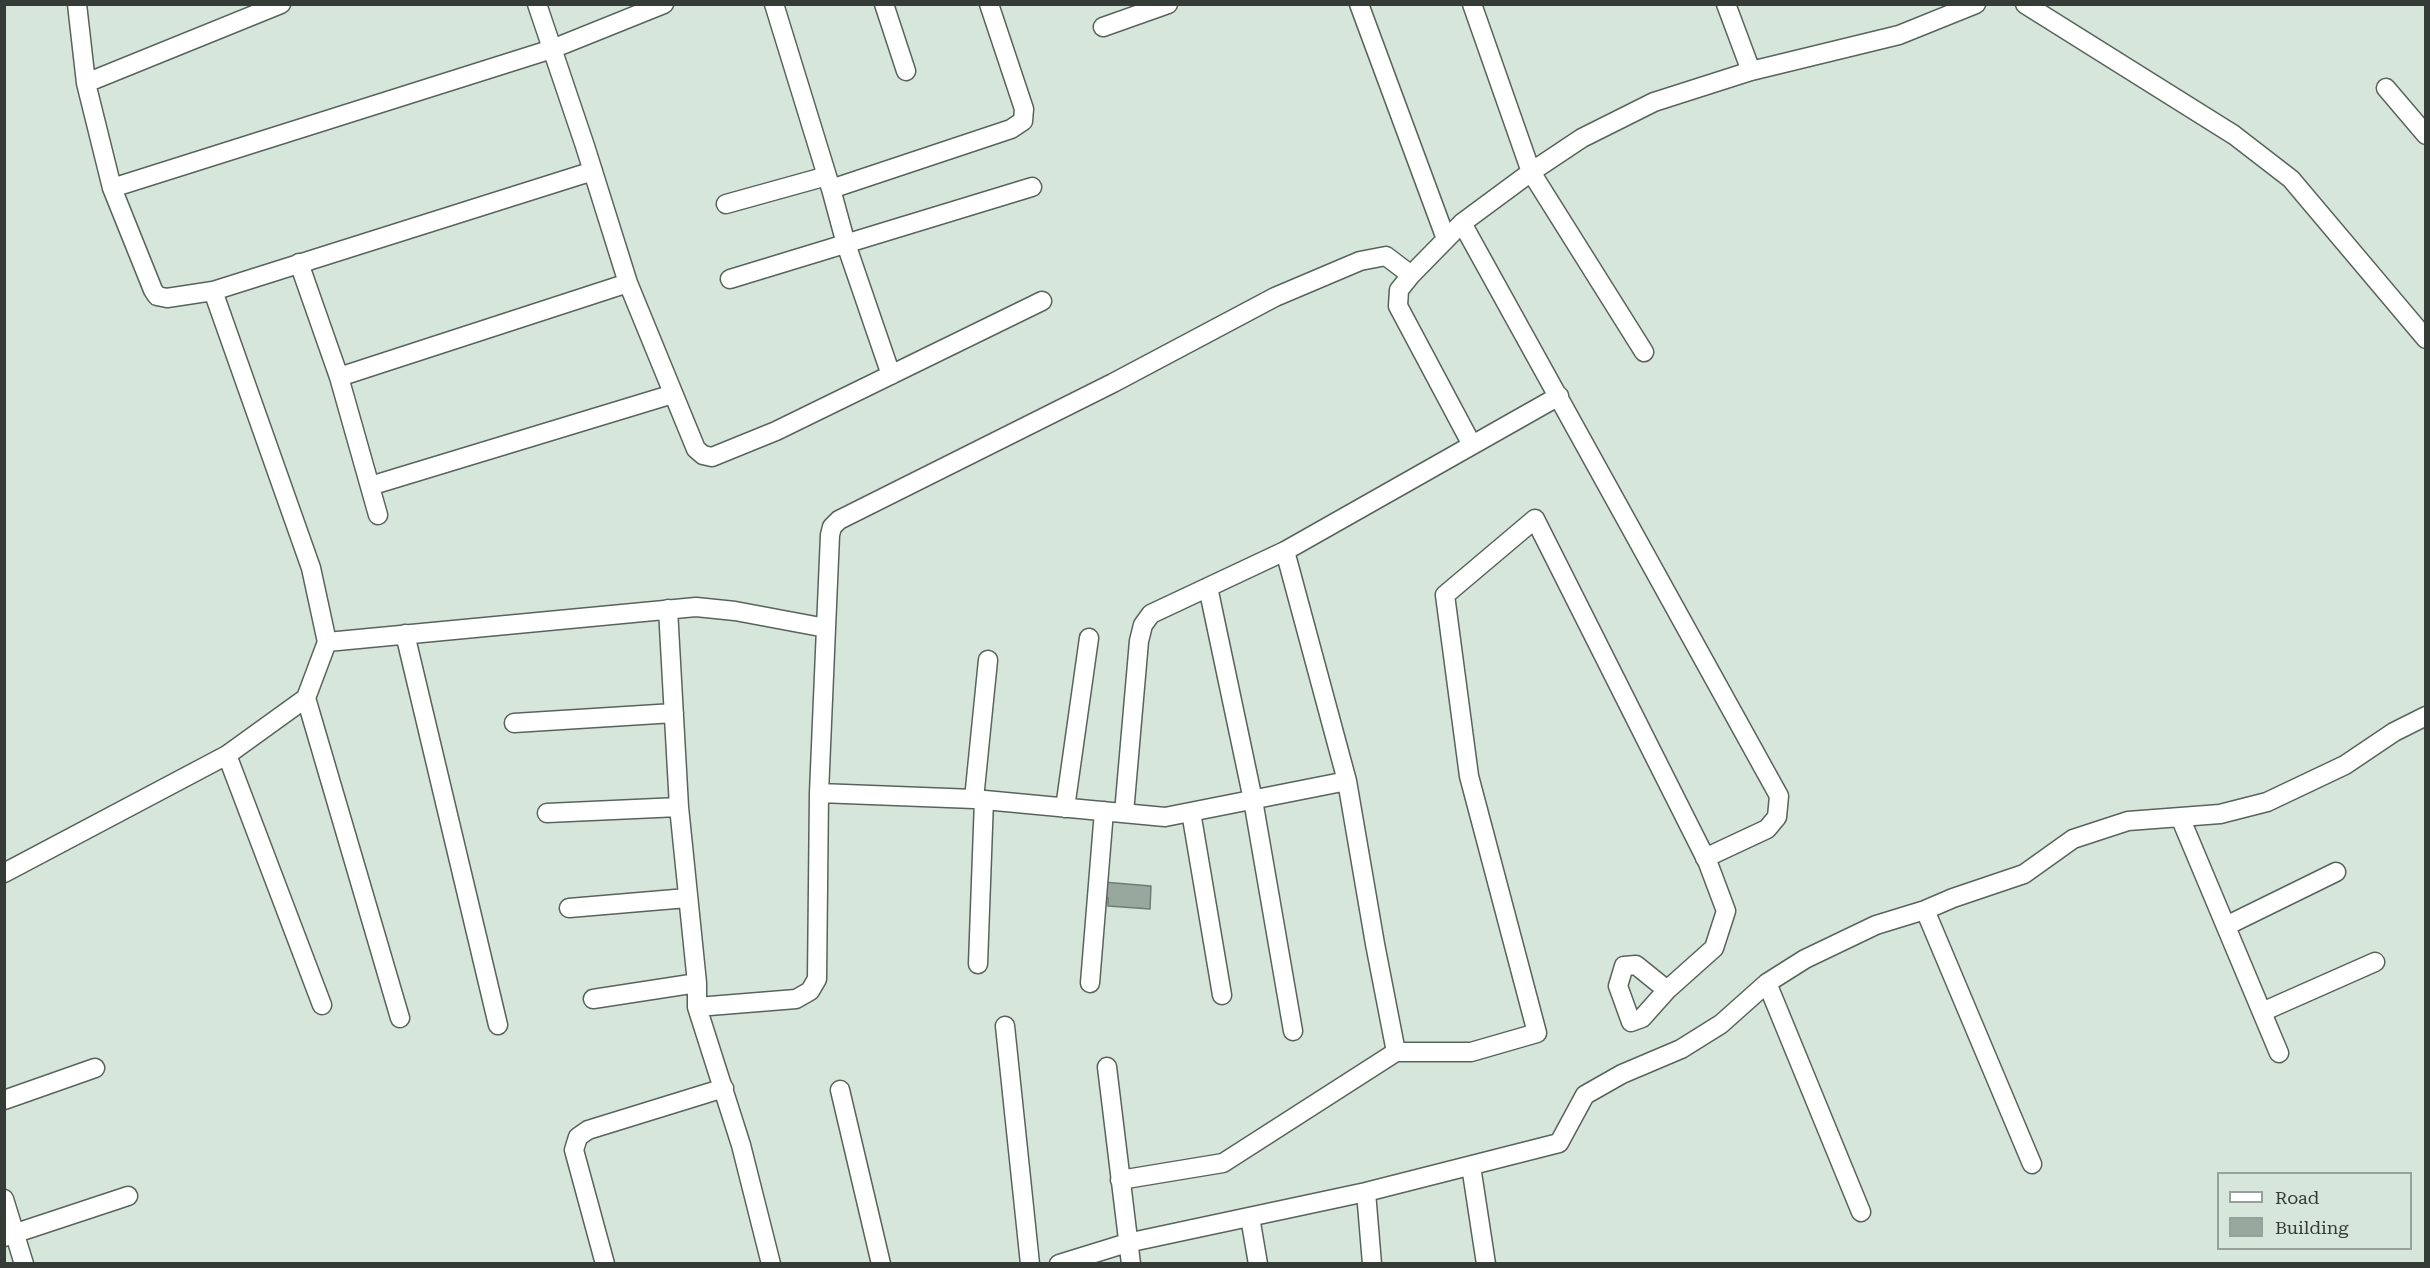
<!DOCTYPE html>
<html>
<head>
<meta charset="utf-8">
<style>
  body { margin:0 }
  #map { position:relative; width:2430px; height:1268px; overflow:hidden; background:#d7e6db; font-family:"Roboto Serif",serif }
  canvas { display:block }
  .frame { position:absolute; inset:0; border:6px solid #353b37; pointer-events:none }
  .legend { position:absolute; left:2217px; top:1172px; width:195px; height:78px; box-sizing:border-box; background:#d7e6db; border:2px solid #96a299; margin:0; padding:8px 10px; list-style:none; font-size:18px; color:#353b37 }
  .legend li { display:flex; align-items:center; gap:12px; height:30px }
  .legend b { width:30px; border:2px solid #96a299 }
</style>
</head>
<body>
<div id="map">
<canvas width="2430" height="1268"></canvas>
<div class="frame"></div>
<ul class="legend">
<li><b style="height:8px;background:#fff"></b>Road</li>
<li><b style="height:16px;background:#99a89e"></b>Building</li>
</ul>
</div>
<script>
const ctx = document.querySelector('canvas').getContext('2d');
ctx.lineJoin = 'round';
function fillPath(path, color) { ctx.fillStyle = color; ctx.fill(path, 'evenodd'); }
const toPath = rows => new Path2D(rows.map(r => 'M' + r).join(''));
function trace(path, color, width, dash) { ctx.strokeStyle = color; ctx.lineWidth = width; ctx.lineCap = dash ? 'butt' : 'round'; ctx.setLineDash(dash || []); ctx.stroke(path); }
const building = toPath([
  [1103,882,1151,886,1150,909,1108,906,1108,898,1102,897,1103,882]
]);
fillPath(building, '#99a89e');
trace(building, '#6e7c73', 1.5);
const street = toPath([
  [537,4,585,146,628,283,696,449,703,455,712,457,776,431,1042,301],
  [774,4,831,189,846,244,891,375],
  [884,4,906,71],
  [1359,4,1446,239],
  [1472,4,1531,172,1644,352],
  [1726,4,1751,71],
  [2025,4,2234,135,2291,179,2426,339],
  [1103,27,1168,4],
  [86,83,281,4],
  [2386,88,2426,135],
  [112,188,552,49,664,4],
  [831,189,1011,129,1023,121,1024,109,989,4],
  [726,204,827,176],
  [1462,223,1779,796,1777,817,1767,829,1705,858],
  [299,263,339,377,378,515],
  [730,279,1032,187],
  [213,291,593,171],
  [339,377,628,283],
  [1472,445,1398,306,1399,290,1411,275,1462,223,1531,172,1582,138,1654,102,1751,71,1899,35,1976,4],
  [370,486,673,394],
  [1285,551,1347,781],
  [1208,587,1253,800,1293,1031],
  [668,609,679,807,697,983,697,1007,741,1145,771,1264],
  [826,628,830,535,832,527,839,520,1113,383,1275,297,1360,261,1386,256,1411,275],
  [405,634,498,1025],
  [327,642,696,607,735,611,826,628,819,793,974,799,1165,817,1347,781,1375,944,1396,1052],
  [306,698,400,1018],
  [514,723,674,713],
  [227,755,322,1005],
  [974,799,988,660],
  [1065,808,1089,638],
  [1191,812,1222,995],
  [547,813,679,807],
  [1124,813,1139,641,1143,625,1151,614,1285,551,1559,396],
  [2180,817,2279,1053],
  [4,873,227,755,306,698,327,642,311,568,213,291,167,298,157,296,153,290,112,188,86,83,77,4],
  [569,908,687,898],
  [1925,910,2032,1164],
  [2226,926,2336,872],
  [978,964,984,800],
  [1090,983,1104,811],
  [1767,983,1861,1212],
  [593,999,697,983],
  [697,1007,796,999,810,991,817,979,819,793],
  [2262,1012,2375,962],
  [1005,1026,1030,1264],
  [1107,1067,1131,1264],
  [840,1090,881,1264],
  [4,1100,95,1068],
  [1471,1166,1486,1264],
  [1120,1180,1223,1163,1396,1052,1471,1052,1537,1033,1469,776,1445,595,1535,519,1708,863,1726,911,1714,948,1667,990,1642,1018,1631,1022,1618,986,1624,966,1636,965,1667,990],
  [1366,1192,1372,1264],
  [4,1199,24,1264],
  [1250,1217,1258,1264],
  [4,1237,128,1196],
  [605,1264,574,1150,578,1137,588,1130,724,1088],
  [1059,1264,1127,1243,1366,1192,1559,1143,1585,1095,1622,1074,1681,1049,1721,1024,1767,983,1805,959,1876,925,1925,910,1953,898,2024,874,2073,839,2128,821,2220,814,2267,802,2345,765,2394,732,2426,716]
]);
trace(street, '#57645b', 21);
trace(street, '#fff', 18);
</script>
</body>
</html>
